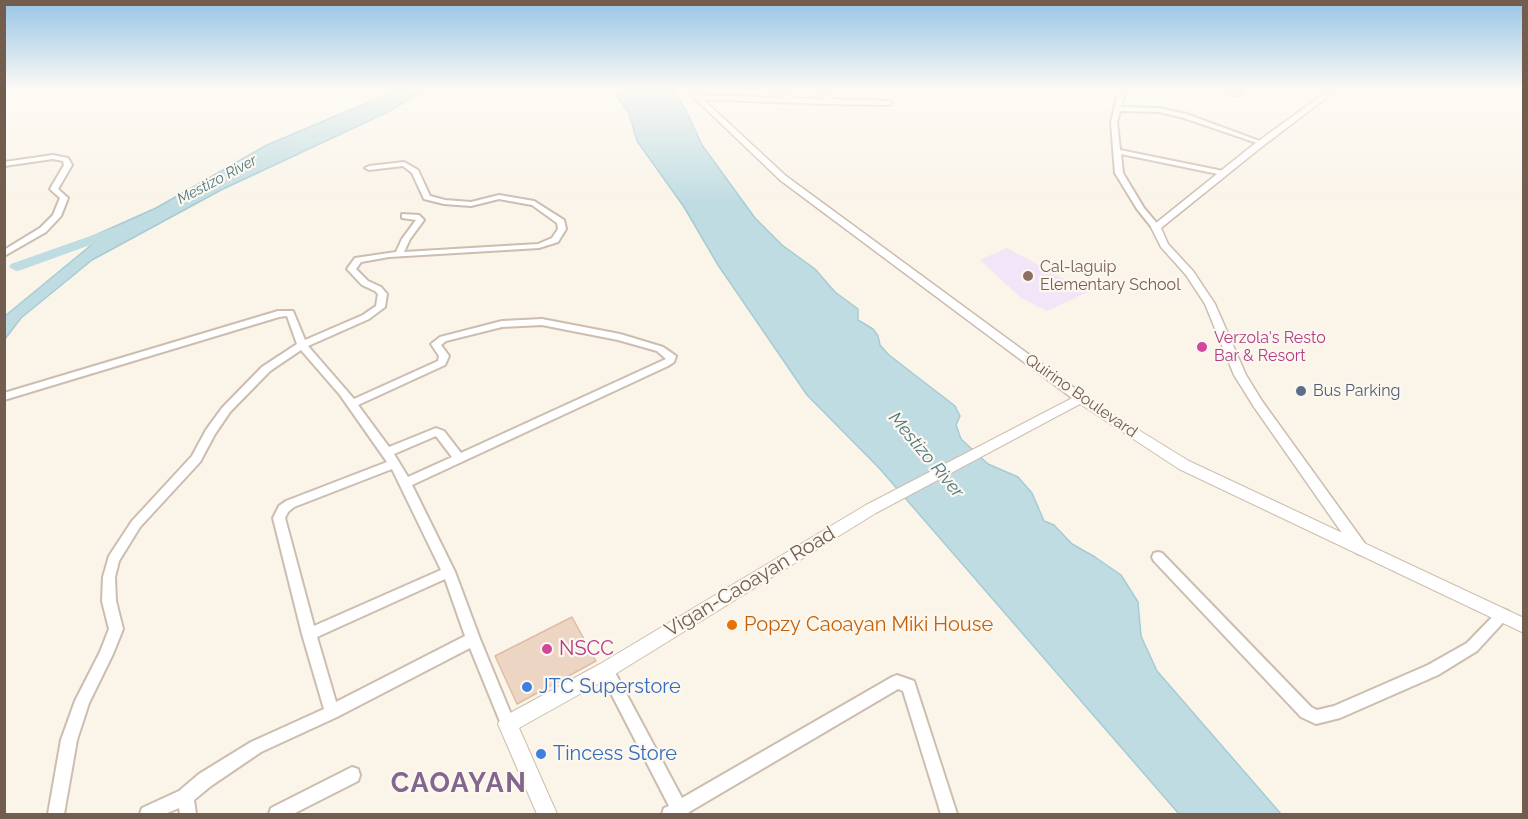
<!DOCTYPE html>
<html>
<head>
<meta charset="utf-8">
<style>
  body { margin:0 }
  #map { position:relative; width:1528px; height:819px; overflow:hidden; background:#faf4e9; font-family:Raleway,sans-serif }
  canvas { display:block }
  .frame { position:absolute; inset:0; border:6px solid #725d4f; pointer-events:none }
</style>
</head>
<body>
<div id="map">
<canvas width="1528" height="819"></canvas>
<div class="frame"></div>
</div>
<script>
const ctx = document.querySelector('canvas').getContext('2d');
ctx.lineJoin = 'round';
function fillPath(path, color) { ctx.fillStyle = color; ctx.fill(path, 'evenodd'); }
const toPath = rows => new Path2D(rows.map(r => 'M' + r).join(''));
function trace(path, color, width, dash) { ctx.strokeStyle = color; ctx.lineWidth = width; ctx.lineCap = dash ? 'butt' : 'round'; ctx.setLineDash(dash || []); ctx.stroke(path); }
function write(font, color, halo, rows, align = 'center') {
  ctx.font = font + ' Raleway,sans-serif'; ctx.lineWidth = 4.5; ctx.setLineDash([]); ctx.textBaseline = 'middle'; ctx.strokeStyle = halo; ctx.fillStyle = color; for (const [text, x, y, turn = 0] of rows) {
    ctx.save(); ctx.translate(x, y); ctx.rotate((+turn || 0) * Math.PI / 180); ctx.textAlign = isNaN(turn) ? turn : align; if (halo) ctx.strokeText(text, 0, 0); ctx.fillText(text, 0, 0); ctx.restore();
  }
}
fillPath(toPath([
  [1007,248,1088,292,1047,311,1021,298,980,260]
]), '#f1e5f7');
const water = toPath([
  [399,89,425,89,390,111,221,190,92,260,21,318,5,339,5,316,90,246,91,237,156,208,267,145,399,89],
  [612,89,671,89,685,108,702,145,755,218,782,245,815,269,835,292,858,309,858,320,873,329,878,336,880,345,889,355,955,406,960,416,956,425,961,439,988,464,1018,477,1032,493,1044,521,1054,525,1072,544,1095,557,1121,575,1138,602,1141,636,1157,671,1281,814,1179,814,880,469,807,395,718,265,684,207,637,141,629,114,612,89]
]);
fillPath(water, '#bfdce2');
trace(water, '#a6cbd3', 1.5);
fillPath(toPath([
  [113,228,120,232,118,235,21,270,16,271,9,267,11,264,113,228]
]), '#bfdce2');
const building = toPath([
  [572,617,596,661,517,704,495,656,572,617]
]);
fillPath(building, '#edd5c3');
trace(building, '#debda5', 1.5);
const minor = toPath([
  [769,89,777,89,794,98,824,99,825,97,819,89,825,89,831,97,830,99,889,101,892,103,889,105,826,104,696,99,693,97,696,95,784,98,769,89],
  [1119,89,1125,89,1121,107,1159,108,1186,114,1265,143,1260,144,1184,118,1159,112,1120,111,1117,122,1120,150,1223,171,1227,173,1223,175,1121,154,1123,173,1144,208,1160,227,1156,229,1153,229,1137,209,1115,173,1111,122,1119,89],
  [1217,89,1228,89,1242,94,1239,96,1217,89],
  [53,155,68,158,72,165,58,189,68,198,61,216,46,232,4,256,4,250,40,228,53,215,60,198,50,189,64,165,63,161,53,159,4,166,4,162,53,155],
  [404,162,418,170,430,196,445,200,471,202,499,195,534,201,564,220,566,229,558,242,539,248,389,257,361,262,356,269,368,281,381,287,387,294,385,307,369,319,308,346,354,399,438,361,439,356,431,344,440,337,502,321,542,319,620,334,663,347,676,356,674,362,668,366,412,485,455,572,480,639,515,724,513,729,508,731,503,729,470,648,337,717,261,752,211,786,194,800,196,814,180,814,179,808,165,814,140,814,142,808,179,791,199,774,251,742,324,709,302,634,273,518,279,506,286,501,387,462,340,395,301,350,270,371,230,412,215,434,200,462,140,527,119,561,115,577,116,601,123,629,113,654,89,703,77,740,64,814,48,814,61,740,75,701,100,652,109,629,102,601,103,577,109,556,132,521,192,456,206,430,222,408,262,367,297,344,287,316,279,317,4,400,4,393,278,311,293,311,305,340,363,315,376,306,378,294,375,291,362,285,347,269,355,258,396,252,402,239,416,220,402,218,402,214,419,215,424,220,410,239,404,252,538,244,552,238,558,229,557,223,532,205,499,199,471,206,444,204,424,199,412,173,403,166,369,170,365,168,369,166,404,162],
  [542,325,618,340,657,351,666,359,461,453,444,431,436,428,389,447,358,405,445,365,449,356,441,345,446,341,502,327,542,325],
  [436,436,452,457,408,477,394,454,436,436],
  [392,469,441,570,314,626,285,518,288,512,294,507,392,469],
  [445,579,465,636,336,702,317,637,445,579],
  [1158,552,1162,553,1311,707,1317,710,1334,706,1428,665,1467,643,1498,611,1503,609,1508,611,1510,615,1477,651,1438,675,1340,718,1316,724,1301,717,1154,561,1152,557,1154,553,1158,552],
  [606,664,611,665,682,798,892,677,897,675,914,681,957,814,941,814,903,691,898,689,689,812,688,814,662,814,664,808,669,806,599,670,601,665,606,664],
  [352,767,358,769,360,775,358,781,293,814,269,814,271,808,352,767]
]);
const tertiary = toPath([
  [685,89,692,89,786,176,1084,395,1086,398,1084,401,1076,401,780,180,685,89],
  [1330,89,1338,89,1259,149,1161,228,1168,244,1193,271,1215,304,1246,375,1262,401,1366,545,1368,549,1366,553,1361,555,1356,553,1254,407,1234,375,1205,304,1186,275,1161,247,1151,227,1253,145,1330,89]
]);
const secondary = toPath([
  [1080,394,1189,461,1524,618,1524,633,1179,469,1080,404,876,513,612,676,519,728,557,814,537,814,498,724,501,718,600,664,866,505,1080,394]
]);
trace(minor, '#ccbdb0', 4);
trace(tertiary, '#ccbdb0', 3);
trace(secondary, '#cebdae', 2);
fillPath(minor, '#fff');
fillPath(tertiary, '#fff');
fillPath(secondary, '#fff');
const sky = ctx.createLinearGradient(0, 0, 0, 204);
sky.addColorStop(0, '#97c4e6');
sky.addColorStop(0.44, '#fdfaf5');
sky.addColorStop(1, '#fdfaf500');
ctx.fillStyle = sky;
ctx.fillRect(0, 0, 1528, 204);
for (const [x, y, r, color] of [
  [1028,276,6,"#8d6e63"],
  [1202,347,6,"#d1479c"],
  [1301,391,6,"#5c6f8a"],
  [732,625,6,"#e8710a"],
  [547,649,6,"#d1479c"],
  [527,687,6,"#3f7fe0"],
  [541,754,6,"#3f7fe0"]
]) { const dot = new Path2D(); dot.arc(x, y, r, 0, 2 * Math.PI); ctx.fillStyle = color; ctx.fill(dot); trace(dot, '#fdf8ef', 2); }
write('italic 15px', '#4b7884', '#fdf8ef', [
  ["Mestizo River",217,180,-28]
]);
write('16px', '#785e54', '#fdf8ef', [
  ["Cal-laguip",1040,267],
  ["Elementary School",1040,285]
], 'left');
write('16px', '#b23c85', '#fdf8ef', [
  ["Verzola's Resto",1214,338],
  ["Bar & Resort",1214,356]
], 'left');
write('16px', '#4e5e75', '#fdf8ef', [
  ["Bus Parking",1313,391]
], 'left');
write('16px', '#725d4f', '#fdf8ef', [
  ["Quirino Boulevard",1081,396,35]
]);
write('italic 18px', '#4b7884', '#fdf8ef', [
  ["Mestizo River",926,455,50]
]);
write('20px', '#725d4f', '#fdf8ef', [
  ["Vigan-Caoayan Road",750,582,-31]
]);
write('20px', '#c56008', '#fdf8ef', [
  ["Popzy Caoayan Miki House",744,625]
], 'left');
write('20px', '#b23c85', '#fdf8ef', [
  ["NSCC",559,649]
], 'left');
write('20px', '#366cbe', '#fdf8ef', [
  ["JTC Superstore",539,687],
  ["Tincess Store",553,754]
], 'left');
ctx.letterSpacing = '1.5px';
write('bold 27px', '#82668e', '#fdf8ef', [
  ["CAOAYAN",459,784]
]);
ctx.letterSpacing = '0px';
</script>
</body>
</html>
